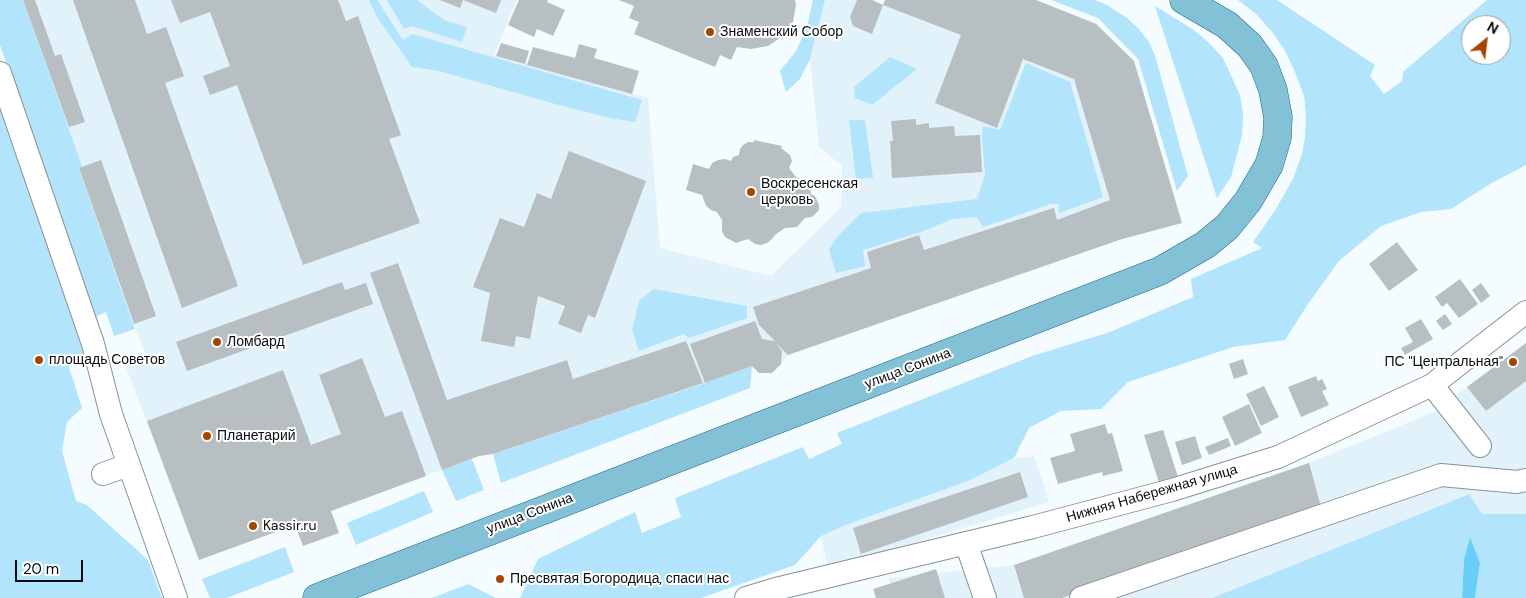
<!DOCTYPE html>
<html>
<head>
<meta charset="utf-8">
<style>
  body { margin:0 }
  #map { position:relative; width:1526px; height:598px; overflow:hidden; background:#f5fcff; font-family:"DM Sans",sans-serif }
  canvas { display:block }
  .north { position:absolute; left:1461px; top:15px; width:50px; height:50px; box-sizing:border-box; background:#fff; border:1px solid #9d9e9f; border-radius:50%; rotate:29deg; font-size:14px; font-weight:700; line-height:20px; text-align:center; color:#0a0d0e }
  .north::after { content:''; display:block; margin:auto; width:18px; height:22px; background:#a64600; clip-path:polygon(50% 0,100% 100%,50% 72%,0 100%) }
  .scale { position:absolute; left:15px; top:560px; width:68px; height:22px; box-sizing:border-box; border:2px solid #0a0d0e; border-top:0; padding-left:6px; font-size:15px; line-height:18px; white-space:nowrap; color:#0a0d0e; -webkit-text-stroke:4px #fff; paint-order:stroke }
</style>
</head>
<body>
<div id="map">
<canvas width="1526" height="598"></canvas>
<div class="north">N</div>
<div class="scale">20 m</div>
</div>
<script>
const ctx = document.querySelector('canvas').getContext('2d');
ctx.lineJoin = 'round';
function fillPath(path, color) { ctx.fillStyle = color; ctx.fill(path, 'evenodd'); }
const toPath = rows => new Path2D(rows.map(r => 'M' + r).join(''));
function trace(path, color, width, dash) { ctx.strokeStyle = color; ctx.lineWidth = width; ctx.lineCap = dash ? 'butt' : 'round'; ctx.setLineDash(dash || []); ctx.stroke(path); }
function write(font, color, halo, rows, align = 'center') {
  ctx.font = font + ' "DM Sans",sans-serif'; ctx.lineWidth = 4; ctx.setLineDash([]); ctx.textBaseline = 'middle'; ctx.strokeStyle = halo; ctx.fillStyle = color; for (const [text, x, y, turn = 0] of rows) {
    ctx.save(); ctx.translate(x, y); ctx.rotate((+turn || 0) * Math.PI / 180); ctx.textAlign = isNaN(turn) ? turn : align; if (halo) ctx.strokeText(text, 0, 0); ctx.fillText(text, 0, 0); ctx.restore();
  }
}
fillPath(toPath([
  [23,0,517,0,494,55,648,98,660,248,771,276,841,207,842,166,819,147,810,59,825,0,872,0,883,5,885,0,1036,0,1096,23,1134,61,1182,223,1122,239,788,355,781,364,772,373,759,373,752,366,705,383,493,454,479,456,199,560,126,367,145,354,79,168,82,166],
  [1526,343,1526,514,1482,514,1468,494,1212,598,896,598,888,578,1014,565,1309,463,1434,412],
  [1034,456,1049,502,828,569,821,536,851,523,968,481,1014,458]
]), '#e1f2fa');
fillPath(toPath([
  [0,0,23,0,82,166,79,169,135,329,114,336,106,312,94,318,0,45],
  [369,0,377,0,403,40,412,34,642,100,635,122,610,118,559,105,439,71,412,67,377,17],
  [387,0,417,0,444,20,467,27,462,42,412,26,404,29],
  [813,0,825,0,810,59,800,79,786,92,780,71,796,51,807,27],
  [1051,0,1095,0,1107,5,1127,18,1139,29,1149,42,1155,55,1188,176,1177,191,1138,59,1098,18],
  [1238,0,1277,0,1375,65,1370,76,1384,94,1402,81,1403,72,1487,0,1526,0,1526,165,1490,184,1451,209,1421,212,1381,226,1339,261,1308,304,1285,340,1233,347,1128,382,1101,409,1061,411,1029,428,1014,458,968,481,851,523,821,536,795,565,701,598,520,598,538,559,618,520,635,512,642,533,681,517,675,498,803,447,809,459,842,444,837,433,1032,356,1110,332,1193,297,1191,279,1262,248,1253,242,1276,209,1293,179,1302,154,1305,137,1306,115,1304,96,1295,72,1285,51,1273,33,1256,14],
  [1471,25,1501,25,1501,55,1471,55],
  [1155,6,1194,30,1209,43,1223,58,1240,95,1243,114,1242,135,1231,177,1217,198],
  [890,57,917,69,872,105,855,98,854,87],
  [1026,63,1070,82,1103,197,1059,213,1059,204,1051,204,983,227,977,217,953,219,921,232,863,250,865,266,836,273,829,250,836,238,861,213,977,199,985,175,982,137,983,126,1000,130],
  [0,106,86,361,69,367,82,408,67,422,62,451,76,501,87,505,148,560,162,598,0,598],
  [849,120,865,120,873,178,856,179],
  [654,289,747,306,747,318,689,338,684,334,639,351,632,330,639,301],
  [752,366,750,388,501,483,493,454,705,383],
  [472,459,484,490,456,501,442,470],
  [424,491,433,512,356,545,347,523],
  [1469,494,1482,514,1526,514,1526,598,1475,598,1480,563,1470,537,1464,559,1462,598,1212,598],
  [285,547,294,572,227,598,210,598,202,579],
  [468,584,496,598,432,598]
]), '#b2e4fb');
fillPath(toPath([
  [1470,537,1480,563,1475,598,1462,598,1464,559]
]), '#69cef6');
fillPath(toPath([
  [23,0,35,0,55,56,61,54,85,122,69,127],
  [73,0,135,0,147,34,166,27,184,76,165,83,238,286,182,308],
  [171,0,338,0,346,21,358,16,401,135,389,139,420,223,303,265,237,85,210,95,203,76,230,66,210,12,180,23],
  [440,0,501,0,496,13,463,0,460,8],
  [519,0,548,0,547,2,565,10,553,36,537,29,534,37,508,25],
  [619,0,795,0,796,5,793,22,783,36,768,46,751,49,737,47,731,60,720,55,715,67,634,34,639,22,629,18,634,6],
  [857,0,872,0,883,5,872,34,853,26,850,17],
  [885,0,1036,0,1096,24,1134,61,1182,223,1122,239,788,355,775,342,782,351,781,364,772,373,759,373,752,366,705,383,690,344,755,321,762,339,775,341,759,325,753,307,871,268,867,252,919,235,924,250,1054,208,1057,220,1110,200,1074,79,1023,59,997,128,935,103,961,35,883,5],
  [501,43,529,51,525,64,496,56],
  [579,44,597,49,594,58,639,71,632,94,527,65,533,47,575,58],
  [916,119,916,125,929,123,929,128,954,126,955,136,980,135,982,172,892,178,890,141,893,141,891,121],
  [754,140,782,146,781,148,790,155,792,161,789,168,796,177,807,182,810,188,811,194,815,196,819,205,819,210,812,217,805,218,797,227,785,228,776,234,772,239,767,243,761,245,755,244,748,239,736,243,725,237,722,231,722,220,717,212,711,210,706,206,702,195,686,190,693,164,709,169,712,163,718,160,725,159,731,161,733,157,739,155,740,149,743,145,748,142,754,142],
  [569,151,646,181,595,318,588,315,581,333,558,324,565,306,538,296,530,339,516,336,514,347,481,341,490,293,473,287,500,218,524,227,537,193,551,199],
  [101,160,156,316,134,324,79,168],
  [1397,242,1418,270,1389,291,1369,264],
  [398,263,447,400,567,360,573,379,686,341,703,383,493,454,479,456,442,470,370,273],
  [1460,279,1478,304,1459,318,1447,303,1442,307,1435,297],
  [342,282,345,290,366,283,373,304,187,371,176,342],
  [1481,283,1490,296,1481,303,1472,290],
  [1445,314,1452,324,1443,330,1436,321],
  [1421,319,1433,339,1405,355,1401,348,1413,342,1405,328],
  [1526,343,1526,381,1486,411,1467,387],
  [362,358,385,417,402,411,426,476,331,511,339,533,303,546,295,525,199,560,147,421,283,370,311,445,341,434,319,375],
  [1243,359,1248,374,1234,379,1229,364],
  [1316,376,1318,381,1322,379,1327,389,1322,391,1329,405,1301,417,1288,387],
  [1264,386,1279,417,1261,426,1246,394],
  [1249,404,1262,433,1235,446,1222,417],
  [1105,424,1108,434,1112,433,1123,471,1103,476,1102,472,1058,484,1050,458,1075,451,1070,434],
  [1163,430,1178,477,1159,483,1144,435],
  [1195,436,1202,458,1182,465,1175,442],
  [1228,438,1231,446,1209,455,1205,447],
  [1309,463,1321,507,1062,598,1024,598,1014,565],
  [1020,472,1028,497,861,554,853,528],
  [936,569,945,598,876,598,873,589]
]), '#b7bfc2');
const minor = toPath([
  [0,73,93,344,111,414,176,598],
  [1432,385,1480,446],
  [103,474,129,465],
  [966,543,985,598],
  [746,598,776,589,1033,527,1172,490,1278,457,1432,385,1526,312],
  [1081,598,1441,475,1517,482,1526,480]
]);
const major = toPath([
  [317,598,1160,271,1205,245,1227,227,1248,201,1269,165,1277,138,1278,117,1273,90,1264,66,1250,46,1227,25,1184,0]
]);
trace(minor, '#8a9195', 24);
trace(major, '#236780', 29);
trace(minor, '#fff', 22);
trace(major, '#83c1d7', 28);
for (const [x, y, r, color] of [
  [710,32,5,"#a64600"],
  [751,192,5,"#a64600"],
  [217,342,5,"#a64600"],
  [39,360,5,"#a64600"],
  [1513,362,5,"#a64600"],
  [207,436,5,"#a64600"],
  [253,526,5,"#a64600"],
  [500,579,5,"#a64600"]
]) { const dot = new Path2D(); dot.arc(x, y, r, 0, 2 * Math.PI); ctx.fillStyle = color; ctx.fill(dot); trace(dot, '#fff', 2); }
write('14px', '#0a0d0e', '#fff', [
  ["Знаменский Собор",720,32],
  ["Воскресенская",761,184],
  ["церковь",761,200],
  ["Ломбард",227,342],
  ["площадь Советов",49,360],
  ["ПС \"Центральная\"",1503,362,"right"],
  ["Планетарий",217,436],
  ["Kassir.ru",263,526],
  ["Пресвятая Богородица, спаси нас",510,579]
], 'left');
write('14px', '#0a0d0e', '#fff', [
  ["улица Сонина",908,369,-21],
  ["Нижняя Набережная улица",1152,494,-16],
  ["улица Сонина",530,514,-21]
]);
</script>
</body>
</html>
